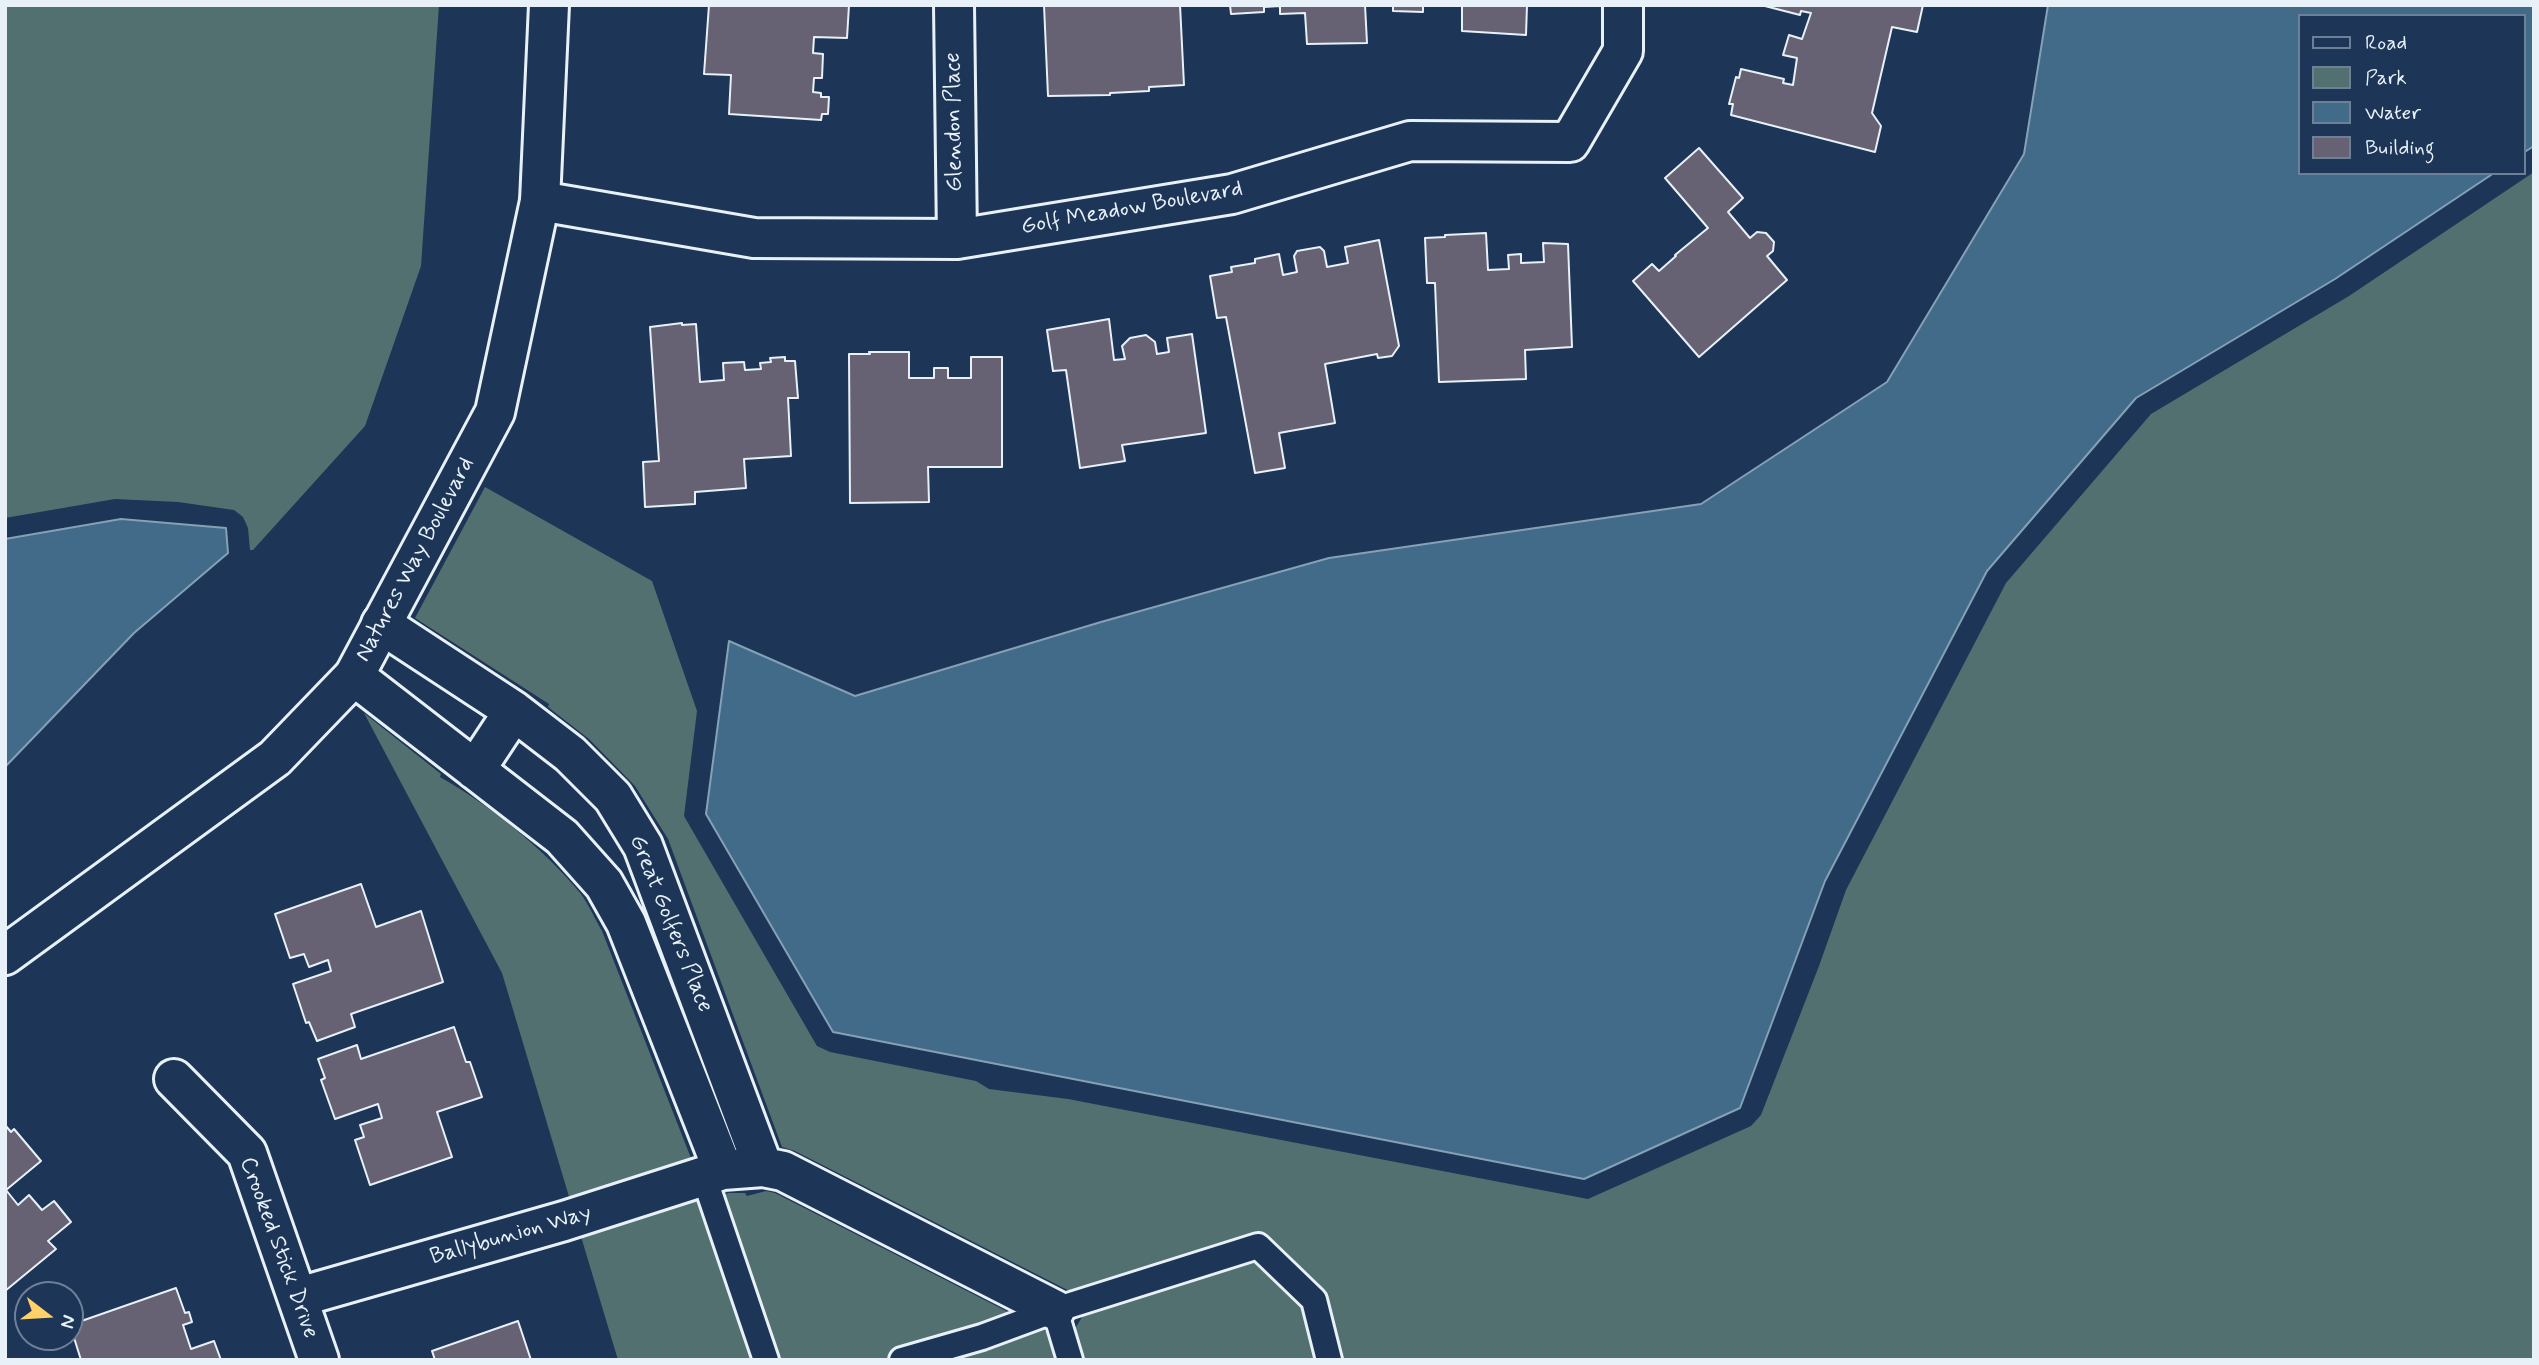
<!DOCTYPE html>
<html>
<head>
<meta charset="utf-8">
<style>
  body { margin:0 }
  #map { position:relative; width:2539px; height:1365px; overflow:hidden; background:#1d3557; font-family:Mynerve,sans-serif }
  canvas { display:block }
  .frame { position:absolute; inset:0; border:7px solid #e8f1f8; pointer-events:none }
  .legend { position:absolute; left:2298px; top:14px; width:228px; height:161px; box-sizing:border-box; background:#1d3557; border:2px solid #6e8097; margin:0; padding:9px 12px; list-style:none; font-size:21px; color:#e8f1f8 }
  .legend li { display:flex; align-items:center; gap:14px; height:35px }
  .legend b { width:35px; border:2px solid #6e8097 }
  .north { position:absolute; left:14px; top:1281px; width:70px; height:70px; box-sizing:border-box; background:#1d3557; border:2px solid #6e8097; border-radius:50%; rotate:107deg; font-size:19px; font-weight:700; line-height:28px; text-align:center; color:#e8f1f8 }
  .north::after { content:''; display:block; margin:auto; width:24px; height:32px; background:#ffd166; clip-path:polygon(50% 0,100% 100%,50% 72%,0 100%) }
</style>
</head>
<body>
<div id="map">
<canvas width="2539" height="1365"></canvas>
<div class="frame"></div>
<ul class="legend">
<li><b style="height:9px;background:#1d3557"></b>Road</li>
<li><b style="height:19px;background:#52706f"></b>Park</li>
<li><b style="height:19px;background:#426b89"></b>Water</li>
<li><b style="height:19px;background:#666173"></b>Building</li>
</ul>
<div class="north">N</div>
</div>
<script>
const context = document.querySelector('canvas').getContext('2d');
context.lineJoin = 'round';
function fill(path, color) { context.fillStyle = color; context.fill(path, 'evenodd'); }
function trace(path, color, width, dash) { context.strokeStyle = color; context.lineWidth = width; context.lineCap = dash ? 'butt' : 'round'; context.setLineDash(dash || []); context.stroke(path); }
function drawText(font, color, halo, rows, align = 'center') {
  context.font = font + ' Mynerve,sans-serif'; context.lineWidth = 7; context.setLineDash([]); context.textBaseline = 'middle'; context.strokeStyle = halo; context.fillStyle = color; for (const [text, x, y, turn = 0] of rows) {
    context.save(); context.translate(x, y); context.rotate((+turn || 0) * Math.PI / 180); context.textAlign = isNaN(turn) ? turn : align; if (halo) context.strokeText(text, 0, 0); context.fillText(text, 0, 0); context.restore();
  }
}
const green = new Path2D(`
  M5,5H439L421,266L365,426L253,550H250L248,528L243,517L234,510L178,502L115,499L5,518Z
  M2534,172V1360H618L502,973L364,713L441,774L440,777C490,805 545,850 581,894C589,905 595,919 602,931L707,1199L729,1193H745L747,1196L766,1191L775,1193L1067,1342L1091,1302L795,1151L782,1147L668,839L635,786L589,739L548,707L549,704L415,618L485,487L652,581L697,711L684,816L817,1046L830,1052L976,1081L989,1089L1068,1099L1588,1199L1751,1126L1761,1115L1819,966L1846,890L2006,583L2151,414L2349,296Z`);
const water = new Path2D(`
  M2048,5H2534V146L2523,153V16H2299V173H2494L2335,279L2136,398L1987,571L1825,881L1740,1108L1584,1179L833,1032L706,814L729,641L855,696L1101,622L1329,558L1701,504L1887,382L2024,154Z
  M121,519L226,528L228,553L134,633L5,767V539Z`);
const building = new Path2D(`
  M709,5H849L847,38L814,37L813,53L823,54L822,78H814L813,92L821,93V97H829L828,114H822L821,120L729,114L731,75L704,74Z
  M1044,5H1180L1184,85L1149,87V91L1110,93V95L1048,96Z
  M1230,5H1365L1367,43L1307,44L1305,13L1280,14V6L1264,7V12L1231,14Z
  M1393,5H1423V12L1393,11Z
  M1462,5H1527L1526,35L1462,31Z
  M1761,5H1923L1917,32L1892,27L1872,113L1881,126L1875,152L1731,115L1733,104H1729L1736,77L1739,78L1741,69L1784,79L1783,83L1793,85L1797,58L1783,55L1789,35L1802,39L1811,13L1801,11L1800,15Z
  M1699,148L1743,198L1728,212L1750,238L1757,232L1766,233L1774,242L1773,251L1767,256L1787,280L1699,357L1633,281L1652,264L1659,271L1676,256L1675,255L1708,228L1665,178Z
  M1486,233L1488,270L1509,269L1508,255L1521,254V263L1544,262L1543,243L1568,244L1572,347L1525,350L1526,379L1439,382L1435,283H1427L1425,238L1445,237V235Z
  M1379,240L1399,346L1392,356L1378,358L1377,354L1325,364L1335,423L1279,433L1285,468L1255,473L1226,317L1217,318L1210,276L1232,272L1231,267L1255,263V259L1279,254L1283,275L1297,272L1294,256L1297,251L1320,247L1324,251L1327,267L1348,263L1345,247Z
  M1109,319L1114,360L1125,359L1122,346L1130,338L1146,335L1155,342L1157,354L1169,352L1167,338L1192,334L1206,433L1122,445L1125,461L1080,468L1066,370L1053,371L1047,330Z
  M682,323V325L696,324L700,382L724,380L723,363L744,362L745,370L761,369L760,363L771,362L770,358L785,357V361H795L798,398H788L791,456L744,459L746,488L695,492V504L645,507L643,462L659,461L650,327Z
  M869,352H909V378H934V368H948V378H971V357H1002V467H928L929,502L850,503L849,354H870Z
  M361,884L376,927L421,911L443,982L351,1014L355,1027L317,1041L309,1022L306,1023L293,984L331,971L328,960L309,967L304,954L290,958L275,914Z
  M454,1027L466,1062H470L482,1097L437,1112L452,1157L370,1185L355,1140L364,1137L360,1125L382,1118L378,1104L335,1119L321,1080L325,1078L318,1059L357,1045L361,1059Z
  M5,1125L11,1132L14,1129L41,1161L6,1190L18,1205L29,1195L42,1210L54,1201L71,1222L48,1241L56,1249L5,1291Z
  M176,1288L185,1313L189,1312L192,1322L183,1325L191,1349L214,1341L221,1360H81L70,1325Z
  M518,1321L531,1360H435L432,1351Z`);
const lane = new Path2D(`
  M704,1177L766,1360
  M1055,1310L1070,1360
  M902,1360L982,1337L1055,1310L1258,1246L1314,1300L1329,1360`);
const street = new Path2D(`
  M954,5L957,239
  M540,201L754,238L957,239L1232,194L1410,141L1570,142L1623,51V5
  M381,624L514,711L570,754L613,797L643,846L763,1167
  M354,676L562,837L604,884L626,923L723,1170
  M475,770L514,711
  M174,1079L247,1153L319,1360
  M299,1297L564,1221L723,1170L763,1167L783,1171L1055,1310`);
const secondary = new Path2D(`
  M5,955L275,758L354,676L495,412L540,201L549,5`);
const streetNames = [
  ["Glendon Place",955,122,-91],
  ["Golf Meadow Boulevard",1132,209,-10],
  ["Natures Way Boulevard",416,560,-62],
  ["Great Golfers Place",670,924,68],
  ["Ballybunion Way",511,1236,-16],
  ["Crooked Stick Drive",278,1248,70]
];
fill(green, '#52706f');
fill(water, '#426b89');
trace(water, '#84a1b5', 2);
fill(building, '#666173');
trace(building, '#e8f1f8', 2);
trace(lane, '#e8f1f8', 30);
trace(street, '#e8f1f8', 44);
trace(secondary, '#e8f1f8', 44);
trace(lane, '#1d3557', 24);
trace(street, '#1d3557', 38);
trace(secondary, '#1d3557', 38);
drawText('23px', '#e8f1f8', '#1d3557', streetNames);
</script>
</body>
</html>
